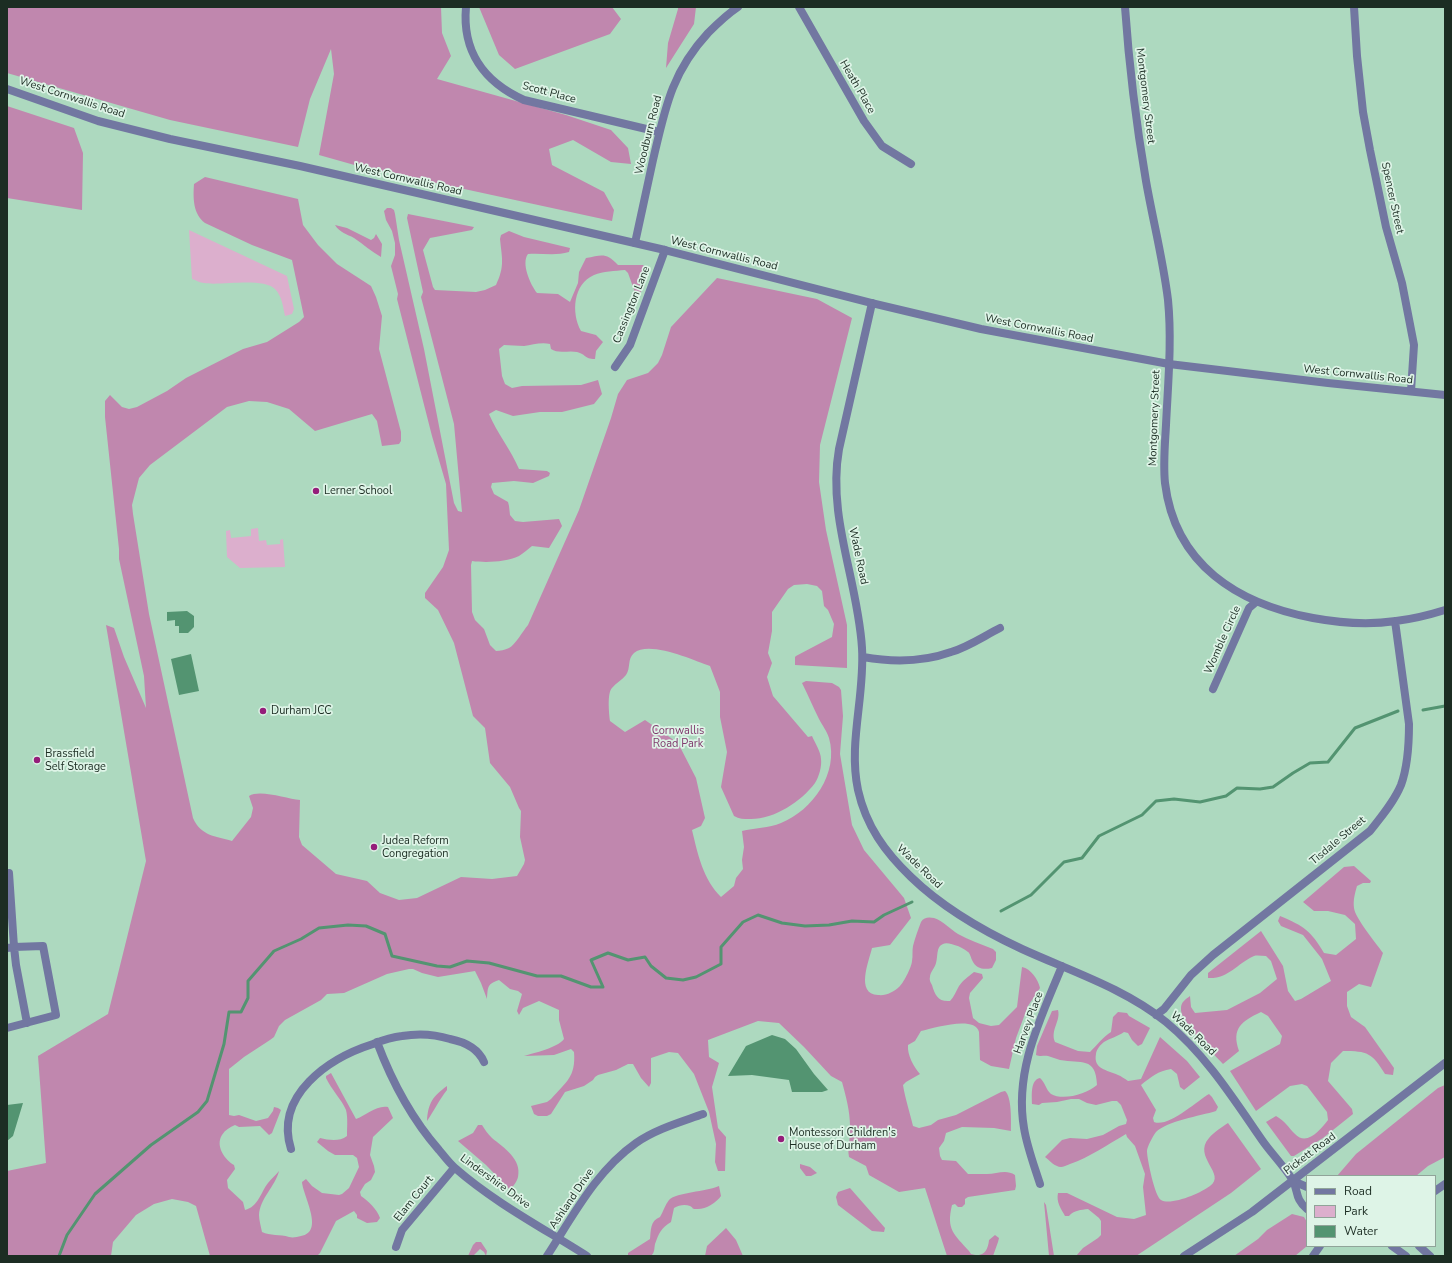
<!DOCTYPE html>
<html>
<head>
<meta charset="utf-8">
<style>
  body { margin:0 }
  #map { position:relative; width:1452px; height:1263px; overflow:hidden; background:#add9bf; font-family:"Nunito Sans",sans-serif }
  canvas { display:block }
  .frame { position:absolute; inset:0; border:8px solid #1c2d23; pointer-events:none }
  .legend { position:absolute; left:1306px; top:1175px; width:130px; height:72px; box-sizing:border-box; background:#def4e7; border:1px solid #90a499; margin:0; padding:5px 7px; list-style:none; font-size:12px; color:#1c2d23 }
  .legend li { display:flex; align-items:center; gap:8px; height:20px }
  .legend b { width:20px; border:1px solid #90a499 }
</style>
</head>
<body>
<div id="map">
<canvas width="1452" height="1263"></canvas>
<div class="frame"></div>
<ul class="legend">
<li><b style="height:5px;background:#7277a1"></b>Road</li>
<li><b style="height:11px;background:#dcafcd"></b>Park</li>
<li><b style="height:11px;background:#539471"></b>Water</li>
</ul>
</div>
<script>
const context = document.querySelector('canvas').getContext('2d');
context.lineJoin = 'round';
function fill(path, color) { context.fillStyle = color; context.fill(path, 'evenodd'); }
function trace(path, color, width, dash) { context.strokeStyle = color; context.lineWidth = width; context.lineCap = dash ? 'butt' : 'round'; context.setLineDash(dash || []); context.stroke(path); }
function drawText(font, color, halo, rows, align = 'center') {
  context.font = font + ' "Nunito Sans",sans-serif'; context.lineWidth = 3.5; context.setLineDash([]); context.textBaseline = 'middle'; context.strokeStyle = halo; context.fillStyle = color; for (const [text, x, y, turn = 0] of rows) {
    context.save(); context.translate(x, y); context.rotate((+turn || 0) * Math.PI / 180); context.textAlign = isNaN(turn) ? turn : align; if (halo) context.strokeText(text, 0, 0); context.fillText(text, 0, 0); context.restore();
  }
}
const green = new Path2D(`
  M189,230L287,276L294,309L292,314L285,316C283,307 282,296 275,289C263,277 220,286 204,283C200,283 196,280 192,279Z
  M258,528L259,541L266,540L267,545L280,544V540L283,539L285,567L240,568L227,557L226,531L230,530L231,538L251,536V529Z`);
const forest = new Path2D(`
  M7,7H441L442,33L451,56L437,79L566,115L611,130L628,148L631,164L611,162L573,140L549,149L552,165L604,192L614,210L612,221L358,166L319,155L334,74L331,49L310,99L298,147L170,120L7,73Z
  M479,7H612L621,19L610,34L515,69L499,55Z
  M678,7H696L694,24L666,68L668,43L678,9Z
  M7,106L74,128L83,153L82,210L7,198Z
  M205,177L298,199L303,225L318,245L337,264L371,286L376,297L382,316L379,349L401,432V441L399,444L382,446L377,421L372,414L315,431L289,409L267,402L249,401L227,407L150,465L139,478L132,505L133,514L149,614L193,818C201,836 215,836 232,841L251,817L253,808L249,796C260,789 287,799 300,800L299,837L302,845L336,874L367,881L380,893L399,900L417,898L461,877L492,879L517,876L524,864L525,860L520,837L521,811L519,808L510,787L490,763L485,728L473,716L454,643L438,610L425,598V593L443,567L449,550L446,484L432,436L397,299L398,294L391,266L395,255V243L392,231L386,220L384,211L387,208H391L394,210L395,214L399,240L424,349L454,503L458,511L462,512L454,424L421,297L423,292L407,218L408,214L474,227L472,230L430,238L423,250L433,287L435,290L476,292L485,290L496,285C505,266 502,259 500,239L501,235L509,231L524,237L570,248L569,252C556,256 542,253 528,254C521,263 530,284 537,293L558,294L570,302L578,283L579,272L586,258C602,255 606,252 618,265H643L647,270L644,287L637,298L628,273L625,270C615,271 603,271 594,275C573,284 571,313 581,331L596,335L603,342L596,351L595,359C584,359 586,354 577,352C569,350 558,354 551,349L550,344C541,342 532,345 524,346C517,346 510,345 504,345L499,349L502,376L505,384L512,388L522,386L581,385L598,380L602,394L594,404L562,412H540L513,416L496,410L489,414C497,433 511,450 519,469L547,471L550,473L549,476L533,483L514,481L492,483L491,487L494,494L508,502L509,506L510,515L515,521L523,522L559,519L562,526L549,548L532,546C528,549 524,553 519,556C506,562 486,563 472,561L471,565L472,612L475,620L484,629L490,645L496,651C500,651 505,650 509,648C515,645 523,631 528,625L579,510L611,418L618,394L627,380L648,373L658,363L662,355L671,327L717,278L817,299L852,318L820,445L819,482L826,530L847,625V668L795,665V657L796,656L832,637L834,624L828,610L824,606L822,591L817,586L807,584L794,585L788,589L772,612V631L768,653L772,663L767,677L773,696L808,737L812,736C815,743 821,752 821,759C822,766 819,777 815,783C801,802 773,820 749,819C744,819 739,819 734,816L721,787L727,752L720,717V692L710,666C693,660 649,640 634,653C627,659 631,668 626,675C622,680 616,683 612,688C607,693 609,713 610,721L625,732L645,720L678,743L696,778L705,818L701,826L692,830C698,855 703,879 721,897L734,886L736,878L743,869L742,860L744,847L742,831C754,828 769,828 781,823C813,810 839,773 829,738C827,731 822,725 819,719C813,707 808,695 802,683L806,681L832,683L839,687L841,690L843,716L840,754L852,825L864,850L904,898L911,918L890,945L872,948C869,961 855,994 878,995C886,996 894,992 900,986C904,982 912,966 912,961C913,956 912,951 913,946C915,938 918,930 921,922C924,917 929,917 934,918C943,921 950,929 958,934C969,940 981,944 993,949L996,952V960L992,968C984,970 976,969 972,960C971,958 970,953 968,952C964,948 948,941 943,944C936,946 938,957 936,963C935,968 930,972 930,977C929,980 931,983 932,985C935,995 938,1002 950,1001C954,997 956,991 959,986C963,980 968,977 974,972L982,974L983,978L970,993L969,998L973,1018L979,1023L991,1026L999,1025L1017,1007L1022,967C1031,969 1038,979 1040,988L1028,1006L1016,1038L1009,1069L991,1066L980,1060L979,1032C975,1015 934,1028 921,1031L915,1041L908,1045C907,1055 914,1067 920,1074L906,1082L903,1085C905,1098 910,1113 913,1126L919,1128L931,1125L938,1120L956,1115L1001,1092L1005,1091C1012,1097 1011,1121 1011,1131L994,1128L962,1127L946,1133L944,1141L939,1148L940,1156L942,1160L956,1161L968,1174C974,1174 981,1174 987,1174C997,1174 1006,1169 1015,1175L1016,1186L1015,1190L968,1197L965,1199V1204L962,1207H958L955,1204L952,1205C946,1230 954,1234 969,1251L971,1254C983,1258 988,1251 989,1240L995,1235L999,1238L998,1242L993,1256H947L925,1188L899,1192L869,1175L866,1166L849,1157C847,1146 851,1137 850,1126C850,1111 846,1097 842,1082L831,1076L804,1047L779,1023L758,1021L708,1040L709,1057L719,1063L712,1087L718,1128L726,1137L725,1171H718L715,1162L716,1144L709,1112L694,1074L678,1053L669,1052L651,1058V1083L649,1087L641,1078L633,1064H628L616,1070L598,1075L595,1077L593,1080L584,1086L565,1092L551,1114L547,1116H538L534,1114L531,1106L547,1102L551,1099C566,1082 576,1077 574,1052L571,1049L554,1055L524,1056C534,1053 557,1048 564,1039L559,1020V1010L539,1001L523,1008L519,1015L517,1011L522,994L518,991L510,989L499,980C487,984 488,987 487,999L481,983L475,971L438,977L422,973L413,969H409L387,974L344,993L327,994L321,1000L285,1020L279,1026L274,1037L270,1040L244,1057L229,1069V1115L234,1116L239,1115L256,1121L268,1118L273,1111L274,1107L278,1108L281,1110L272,1133L269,1135L260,1126L239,1127L235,1125C230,1127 225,1130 222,1135C215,1146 225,1160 234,1165L235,1169L227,1180L228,1188L243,1202L245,1210C258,1207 261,1192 268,1183C271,1179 276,1175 279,1171C275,1187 260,1198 259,1215C259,1220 261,1227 262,1232C270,1236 280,1234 289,1237C293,1238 297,1237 301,1236C325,1232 303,1196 302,1182L306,1179L312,1186L322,1193L339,1195L342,1194L349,1188L359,1167L357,1158L353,1155H335L328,1151L317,1142L320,1138C329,1140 339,1142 347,1136C347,1127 348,1118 346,1110C342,1100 331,1089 326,1078V1076L331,1073L356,1119C367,1115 376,1105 388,1107L393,1118L373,1137L370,1155L374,1166L375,1172L371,1180L365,1184L360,1192L361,1196C368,1201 377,1209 380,1218L377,1222L367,1223L357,1218V1215L354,1211L336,1221L320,1253L317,1256H210L196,1206L188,1202L172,1199L154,1204L136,1215L113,1242L111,1256H7V1171L46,1163L38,1056L108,1014L146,861L106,625L114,628L124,657L146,708L144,676L119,559V549L105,417V401L110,395L122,407L129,409L137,407L167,391L186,378L243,349L267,342L299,322L304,317L292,260L252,245L205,223C193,214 193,198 194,184Z
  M335,225L347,228L371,240L374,238L376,234L382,244L381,257C372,252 363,244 354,238C347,234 340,233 335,225Z
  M1354,866L1371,881L1370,883H1363L1357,886C1355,893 1353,900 1354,908C1355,918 1376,943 1383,953L1371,987L1359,984L1347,992V1006L1351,1017L1365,1027L1394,1068L1393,1075L1385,1074C1372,1053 1368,1051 1343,1051L1331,1063L1328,1081L1352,1109L1353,1114L1323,1138L1294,1156H1291L1266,1122L1276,1116C1285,1121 1288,1127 1295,1134C1307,1147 1321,1129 1328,1120L1327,1112L1307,1086L1302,1084L1290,1086L1256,1111L1230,1071L1280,1044L1282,1036L1268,1016L1261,1012C1242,1021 1231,1028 1239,1051L1223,1064C1214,1054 1179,1021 1181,1008C1181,1002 1186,999 1190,996L1191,1007L1195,1013L1227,1010L1260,993L1277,979L1271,961L1266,956C1262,956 1257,955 1254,956C1236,964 1229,979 1208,978V973L1261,931L1283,966L1288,991L1295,1001L1301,999L1331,981L1322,959L1303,935L1281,926L1278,921L1280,916C1304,926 1311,931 1324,953L1336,955L1356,939L1355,924L1345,915L1328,911H1314L1303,902L1344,867Z
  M1058,1010C1061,1021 1050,1030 1055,1042L1078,1051L1090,1052C1097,1045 1103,1037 1111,1032L1113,1017L1118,1012L1127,1013L1129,1016L1150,1028L1142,1044L1138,1046L1132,1040L1128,1033L1124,1032C1117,1037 1110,1038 1104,1042C1101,1044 1096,1050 1096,1054C1093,1069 1107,1070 1118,1075C1121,1076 1125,1079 1128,1081L1141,1079L1160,1037L1187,1061L1200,1077L1184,1090L1180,1087L1177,1074L1171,1069C1158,1071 1151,1077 1141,1085L1156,1110L1153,1118L1154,1122C1168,1128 1197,1101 1209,1094L1212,1097L1218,1107L1216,1111C1200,1116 1167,1121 1156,1132C1153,1136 1147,1147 1147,1151C1147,1159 1155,1197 1161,1200C1171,1206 1201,1193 1210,1186C1227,1174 1192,1157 1209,1138C1214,1132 1222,1127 1228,1123L1261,1169L1231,1193L1136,1256H1076L1083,1248L1098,1238L1101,1235V1221L1099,1218L1088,1209C1081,1210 1074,1210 1069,1216H1065C1061,1209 1056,1202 1058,1193H1067L1117,1217L1134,1219L1146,1215L1143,1187L1145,1174L1135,1146L1127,1137L1126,1134C1107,1145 1090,1157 1070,1164C1067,1165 1063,1167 1061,1167C1055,1167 1049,1160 1045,1157L1062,1140L1070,1138L1087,1139L1103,1135L1119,1126L1126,1124L1127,1120L1121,1105L1117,1101H1112L1096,1105L1087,1103L1079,1099H1071L1057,1102L1042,1103L1039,1105L1032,1104C1032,1096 1030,1080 1040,1078C1045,1082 1046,1090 1051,1094C1063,1101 1087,1094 1097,1085C1096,1056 1081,1064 1060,1060C1056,1059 1052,1057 1048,1056C1044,1055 1041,1057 1036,1055L1037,1046L1052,1011Z
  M1445,1085V1157L1428,1166L1416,1176H1337L1356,1154L1438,1088Z
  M447,1086V1090C439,1100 434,1111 427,1121C428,1103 433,1096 447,1086Z
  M478,1125H482C485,1130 488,1134 492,1138C504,1148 522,1159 518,1177C517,1182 513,1186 510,1190L486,1165L458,1141L473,1133Z
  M800,1164L810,1167L817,1173L811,1176H806L800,1168Z
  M719,1186L721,1196C716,1203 705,1210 696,1209C691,1209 694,1208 690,1206C685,1204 679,1205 674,1208L671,1222C661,1228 659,1233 655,1244C654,1249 655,1252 651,1256H628V1253L650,1239C651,1230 650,1221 660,1217C663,1212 665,1205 669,1200C677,1192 706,1192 719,1186Z
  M850,1188L885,1228L884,1232L872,1231L838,1205L836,1197L838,1192Z
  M1044,1202L1046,1205L1054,1256H1049Z
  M1292,1214L1304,1217L1307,1222V1246L1295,1256H1234L1258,1239L1267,1230Z
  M726,1228L736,1240L743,1256H705L707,1246Z
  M476,1242H481L487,1251L486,1256L484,1252L480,1249L473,1256H468L473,1245Z`);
const water = new Path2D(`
  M187,611L194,616V627L188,633H179V626H175V620L167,621V612Z
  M191,654L199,691L179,695L171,659Z
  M772,1035L785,1039L796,1049L814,1074L828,1090L822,1092H792L789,1080L752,1075L728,1076L746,1046Z
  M23,1103L13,1136L7,1141V1105Z`);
const stream = new Path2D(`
  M1423,710L1445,706
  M1001,911L1031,895L1064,862L1082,858L1099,836L1142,815L1156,801L1174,799L1200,802L1226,796L1237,788L1260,789L1273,787L1293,773L1310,763L1328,762L1355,728L1398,711
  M59,1256L67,1235L95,1194L151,1145L198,1112L207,1101L224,1044L229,1012H241L248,998V981L274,951L301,939L319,928L348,925L366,926L385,934L392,956L437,966L450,967L467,961L489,963L537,976H561L591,987H603L591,960L608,953L628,960L645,957L651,966L666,978L683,980L696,977L721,964V947L743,922L758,915L782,923L805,926L829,925L852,921L874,922L884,915L912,902`);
const minor = new Path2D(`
  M466,7C462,51 484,82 524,100L659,132
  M799,7L864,121L882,146L911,164
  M1125,7C1129,65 1136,123 1146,181C1153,221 1163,259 1168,300C1172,341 1168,383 1166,425C1165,444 1163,464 1165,483C1175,565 1238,604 1313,618C1340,623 1369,625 1396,621C1413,619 1429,615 1445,610
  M1354,7L1357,56L1363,112L1370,150L1386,227L1402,283L1414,345L1411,391
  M635,243C641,215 647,187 653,160C665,109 671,73 708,33C718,23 726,15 738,7
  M872,303L839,449C827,517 858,581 862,648C865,696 848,743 858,790C866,826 885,852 911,877C943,908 981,930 1022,949C1070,971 1124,988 1166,1022C1206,1055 1233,1098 1262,1140C1271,1153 1283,1165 1292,1179C1299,1191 1294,1198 1307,1209
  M615,367L630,345L665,250
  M863,657C891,662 923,662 951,652C968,647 984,636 1000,628
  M1213,689L1249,608L1256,602
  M7,948L14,947L16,965L27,1023
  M1156,1015L1164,1009L1191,975L1213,955L1370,831C1381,817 1394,802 1401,785C1408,766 1409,744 1409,724L1395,621
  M7,1028L56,1015L43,946L14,947L9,873
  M377,1042C392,1082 411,1118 439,1150C444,1156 449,1163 455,1168C495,1203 543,1228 587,1256
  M291,1149C274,1095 329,1058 373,1044C383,1040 392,1037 402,1036C419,1033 434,1034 450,1039C465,1042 478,1048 484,1062
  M1293,1181L1307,1187
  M1040,1184C1034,1165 1027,1147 1024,1128C1014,1070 1041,1018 1062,966
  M1435,1191L1445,1184
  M1392,1246L1406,1256
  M1419,1246L1430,1256
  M396,1247L402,1230L454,1168
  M547,1256C573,1216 596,1171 636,1143C656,1129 681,1122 703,1114
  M1313,1256L1320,1246`);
const tertiary = new Path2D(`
  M7,89L98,121L170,139L300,166L665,250L872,303L981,329L1169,364L1328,383L1445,395
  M1184,1256L1252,1212L1445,1063`);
const markers = [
  [316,491,4,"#951d7a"],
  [263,711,4,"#951d7a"],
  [37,760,4,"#951d7a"],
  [374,847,4,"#951d7a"],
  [781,1139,4,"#951d7a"]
];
const streetNames = [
  ["Heath Place",857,87,60],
  ["Scott Place",549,93,15],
  ["Montgomery Street",1145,96,83],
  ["West Cornwallis Road",72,98,18],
  ["Woodburn Road",649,135,-76],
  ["West Cornwallis Road",408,180,13],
  ["Spencer Street",1392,198,78],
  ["West Cornwallis Road",724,254,14],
  ["Cassington Lane",632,305,-68],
  ["West Cornwallis Road",1039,329,11],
  ["West Cornwallis Road",1358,375,6],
  ["Montgomery Street",1155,418,-88],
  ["Wade Road",858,556,78],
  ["Womble Circle",1223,640,-66],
  ["Tisdale Street",1338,841,-40],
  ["Wade Road",919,867,44],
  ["Harvey Place",1029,1023,-70],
  ["Wade Road",1193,1034,44],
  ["Pickett Road",1310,1154,-37],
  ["Lindershire Drive",495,1182,36],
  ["Elam Court",414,1199,-51],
  ["Ashland Drive",572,1199,-56]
];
const poiNames = [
  ["Lerner School",324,491],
  ["Durham JCC",271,711],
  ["Brassfield",45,754],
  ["Self Storage",45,767],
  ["Judea Reform",382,841],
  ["Congregation",382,854],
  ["Montessori Children's",789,1133],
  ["House of Durham",789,1146]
];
const parkNames = [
  ["Cornwallis",678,731],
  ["Road Park",678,744]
];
fill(green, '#dcafcd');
fill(forest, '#c087ae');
fill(water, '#539471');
trace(stream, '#539471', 3);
trace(minor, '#7277a1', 8);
trace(tertiary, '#7277a1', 8);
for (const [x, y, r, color] of markers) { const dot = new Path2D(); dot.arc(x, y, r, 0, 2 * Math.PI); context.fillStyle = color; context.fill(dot); trace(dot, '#def4e7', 1.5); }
drawText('11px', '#1c2d23', '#def4e7', streetNames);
drawText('11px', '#1c2d23', '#def4e7', poiNames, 'left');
drawText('11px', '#7f396c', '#def4e7', parkNames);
</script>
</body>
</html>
